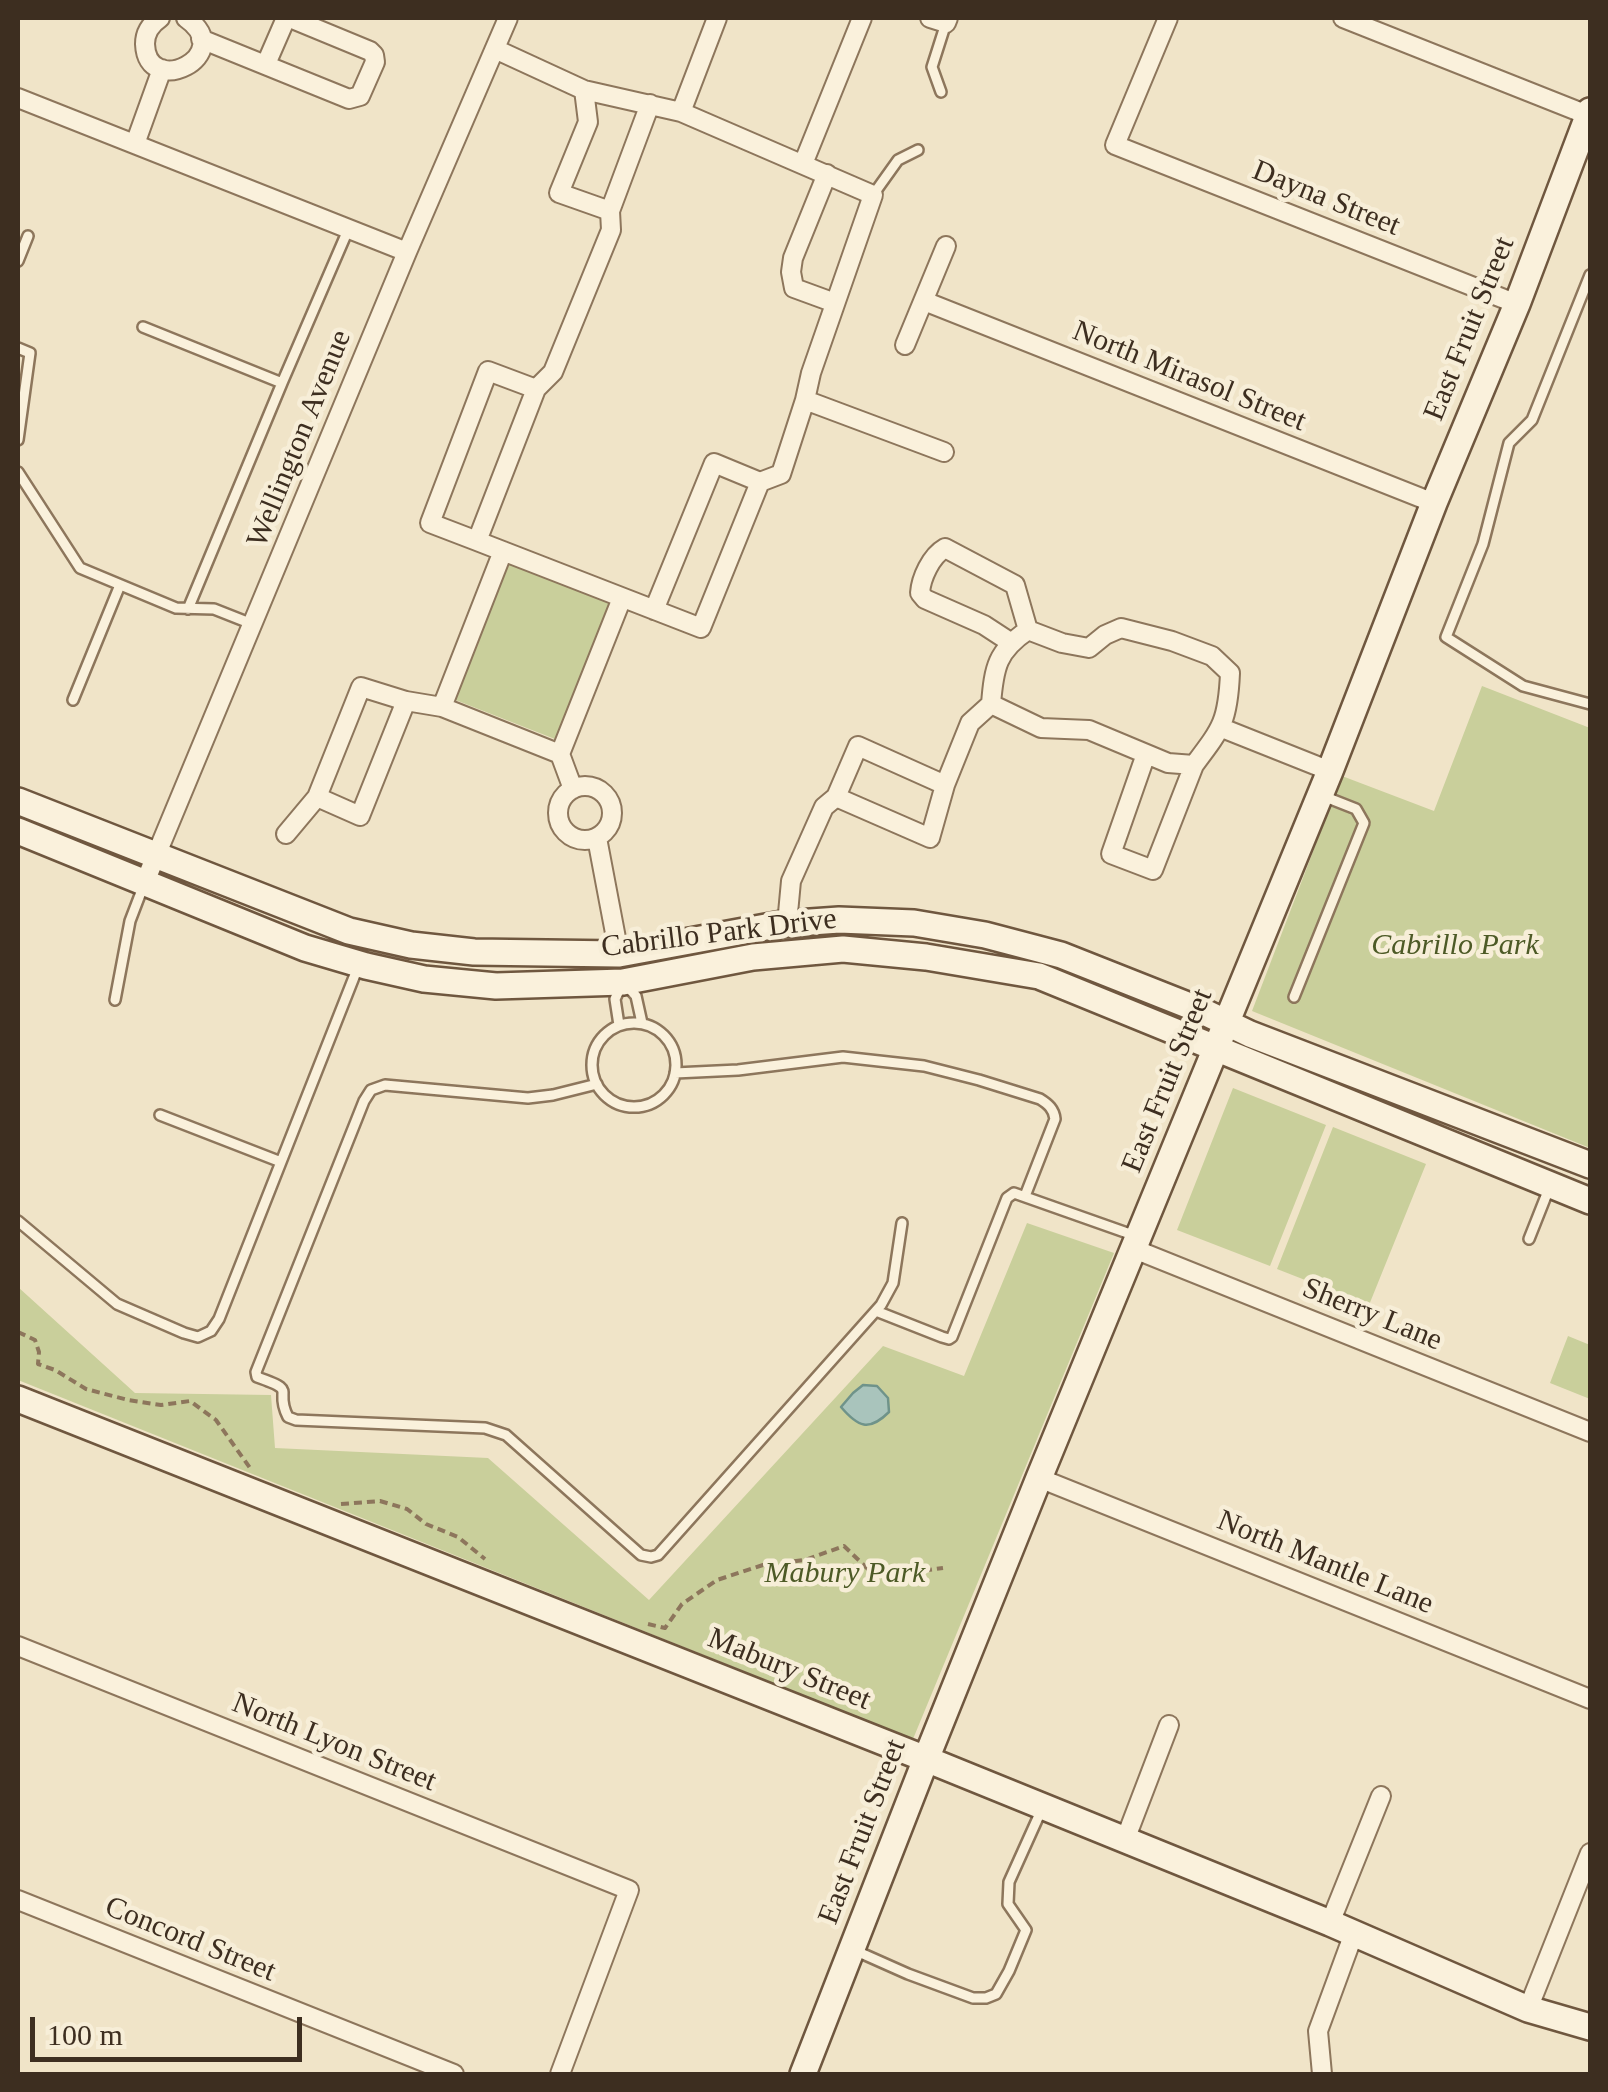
<!DOCTYPE html>
<html>
<head>
<meta charset="utf-8">
<style>
  body { margin:0 }
  #map { position:relative; width:1608px; height:2092px; overflow:hidden; background:#f0e4c8; font-family:"Times New Roman",serif }
  canvas { display:block }
  .frame { position:absolute; inset:0; border:20px solid #3d2e20; pointer-events:none }
  .scale { position:absolute; left:30px; top:2017px; width:272px; height:45px; box-sizing:border-box; border:5px solid #3d2e20; border-top:0; padding-left:12px; font-size:30px; line-height:35px; white-space:nowrap; color:#3d2e20; -webkit-text-stroke:8px #f7eed8; paint-order:stroke }
</style>
</head>
<body>
<div id="map">
<canvas width="1608" height="2092"></canvas>
<div class="frame"></div>
<div class="scale">100 m</div>
</div>
<script>
const context = document.querySelector('canvas').getContext('2d');
context.lineJoin = 'round';
function fill(path, color) { context.fillStyle = color; context.fill(path, 'evenodd'); }
function trace(path, color, width, dash) { context.strokeStyle = color; context.lineWidth = width; context.lineCap = dash ? 'butt' : 'round'; context.setLineDash(dash || []); context.stroke(path); }
function drawText(font, color, halo, rows, align = 'center') {
  context.font = font + ' "Times New Roman",serif'; context.lineWidth = 9; context.setLineDash([]); context.textBaseline = 'middle'; context.strokeStyle = halo; context.fillStyle = color; for (const [text, x, y, turn = 0] of rows) {
    context.save(); context.translate(x, y); context.rotate((+turn || 0) * Math.PI / 180); context.textAlign = isNaN(turn) ? turn : align; if (halo) context.strokeText(text, 0, 0); context.fillText(text, 0, 0); context.restore();
  }
}
const green = new Path2D(`
  M507,557L616,601L560,741L453,699Z
  M1482,686L1590,728V1148L1252,1011L1342,776L1434,811Z
  M1233,1088L1326,1125L1270,1266L1177,1230Z
  M1333,1127L1426,1164L1369,1305L1277,1269Z
  M1027,1223L1114,1253L913,1739L18,1380V1287L135,1393L271,1395L275,1448L488,1458L649,1600L883,1346L964,1376Z
  M1568,1336L1590,1345V1399L1550,1383Z`);
const water = new Path2D(`
  M863,1385L877,1386L888,1398L889,1412C869,1432 858,1427 841,1407L853,1393Z`);
const path = new Path2D(`
  M18,1332L35,1340L39,1352L38,1364L55,1370L86,1389L128,1400L161,1405L190,1401L216,1420L250,1468
  M341,1504L380,1501L407,1509L426,1524L458,1537L485,1559
  M648,1624L665,1628L682,1604L717,1580L763,1565L805,1560L844,1546L871,1572H914L943,1568`);
const lane = new Path2D(`
  M941,92L932,67L946,23
  M873,195L898,160L918,150
  M18,261L28,236
  M1590,275L1532,420L1509,443L1483,544L1446,637L1523,686L1590,704
  M143,327L282,383L188,609
  M18,348L30,353L18,440
  M282,383L348,230
  M18,472L80,568L176,608L214,609L252,624
  M73,700L120,585
  M1294,997L1364,823L1356,809L1323,796
  M115,1000L130,921L143,887
  M592 1065a42 42 0 1 1 84 0a42 42 0 1 1-84 0Z
  M619,1025L615,999L623,982L636,996L642,1023
  M675,1073L738,1070L843,1057L924,1066L979,1080L1040,1099C1048,1104 1054,1109 1055,1119L1025,1196
  M597,1084L553,1095L528,1098L385,1085L371,1090L364,1101L256,1372L257,1377C300,1392 273,1388 288,1417L296,1420L485,1428L506,1435L641,1555L651,1557L658,1555L881,1305L893,1283L902,1223
  M160,1115L281,1162
  M18,1221L117,1304L184,1333L198,1337L211,1331L219,1319L358,967
  M1529,1239L1550,1186
  M876,1311L942,1337L949,1339L952,1337L1007,1198L1014,1193L1133,1235
  M854,1950L908,1974L973,1998H986L996,1994L1009,1971L1026,1930L1008,1904L1009,1882L1041,1811`);
const street = new Path2D(`
  M160,18C151,24 145,32 145,44C147,100 239,55 186,18
  M930,18L946,23L948,18
  M1168,18L1115,145L1517,304
  M1343,18L1590,116
  M201,39L349,99L360,96L375,62L374,55L370,51L290,18
  M495,49L584,90L681,112L873,195L811,373L805,400L781,474L760,482
  M266,64L286,18
  M584,90L588,122L559,193L610,211L650,104
  M18,98L407,252
  M681,112L717,18
  M135,144L162,69
  M803,164L862,18
  M827,174L793,258L791,272L794,288L835,303
  M924,301L1434,503
  M905,345L946,246
  M536,389L488,371L430,523L477,541L536,389L553,372L611,230L610,211
  M805,400L944,452
  M477,541L701,628L760,482
  M654,610L714,463L760,482
  M1010,642L984,625L925,599L920,593C921,578 931,556 945,548L1015,585L1028,630
  M991,704L1041,728L1089,730L1168,763L1194,765C1222,728 1228,721 1230,673L1212,656L1172,641L1121,628L1105,635L1089,648L1062,643L1028,630
  M442,707L503,551
  M1222,728L1330,771
  M1146,754L1111,854L1153,870L1194,765
  M945,785L858,746L836,797L930,838L945,785L970,723L991,704C994,667 997,651 1028,630
  M558 813a27 27 0 1 1 54 0a27 27 0 1 1-54 0Z
  M573,789L560,754L622,598
  M317,797L360,816L406,701
  M286,834L317,797L361,687L406,701L442,707L560,754
  M597,838L619,954
  M145,882L407,252L508,18
  M787,924L791,881L824,807L836,797
  M1134,1249L1590,1432
  M1039,1478L1590,1699
  M18,1646L629,1890L560,2074
  M1125,1840L1169,1725
  M18,1900L454,2074
  M1330,1923L1381,1796
  M1528,2009L1590,1853
  M1322,2074L1318,2031L1354,1933`);
const secondary = new Path2D(`
  M18,801L349,931L411,945L474,952L619,954L782,924L839,920L914,923L985,935L1061,955L1200,1010L1250,1034L1590,1165
  M18,831L305,948L366,966L424,979L496,986L623,982L753,957L843,949L926,957L1039,976L1590,1201
  M18,1399L926,1759L1330,1923L1528,2009L1590,2027
  M803,2074L926,1759L1039,1478L1330,771L1434,503L1517,304L1590,111`);
const streetNames = [
  ["Dayna Street",1326,199,22],
  ["East Fruit Street",1470,329,-68],
  ["North Mirasol Street",1189,377,22],
  ["Wellington Avenue",300,439,-68],
  ["Cabrillo Park Drive",719,934,-7],
  ["East Fruit Street",1168,1081,-68],
  ["Sherry Lane",1372,1315,22],
  ["North Mantle Lane",1325,1563,22],
  ["Mabury Street",789,1670,22],
  ["North Lyon Street",334,1743,22],
  ["East Fruit Street",863,1832,-69],
  ["Concord Street",190,1940,22]
];
const parkNames = [
  ["Cabrillo Park",1455,946],
  ["Mabury Park",845,1574]
];
fill(green, '#c9cf9b');
fill(water, '#a9c4bc');
trace(water, '#6f938a', 2.5);
trace(lane, '#8d765c', 14);
trace(street, '#8d765c', 22);
trace(secondary, '#6f573f', 30);
trace(path, '#8d765c', 4, [8, 5]);
trace(lane, '#faf1dc', 9);
trace(street, '#faf1dc', 18);
trace(secondary, '#faf1dc', 25);
drawText('30px', '#3d2e20', '#f7eed8', streetNames);
drawText('italic 30px', '#4d5a26', '#f7eed8', parkNames);
</script>
</body>
</html>
